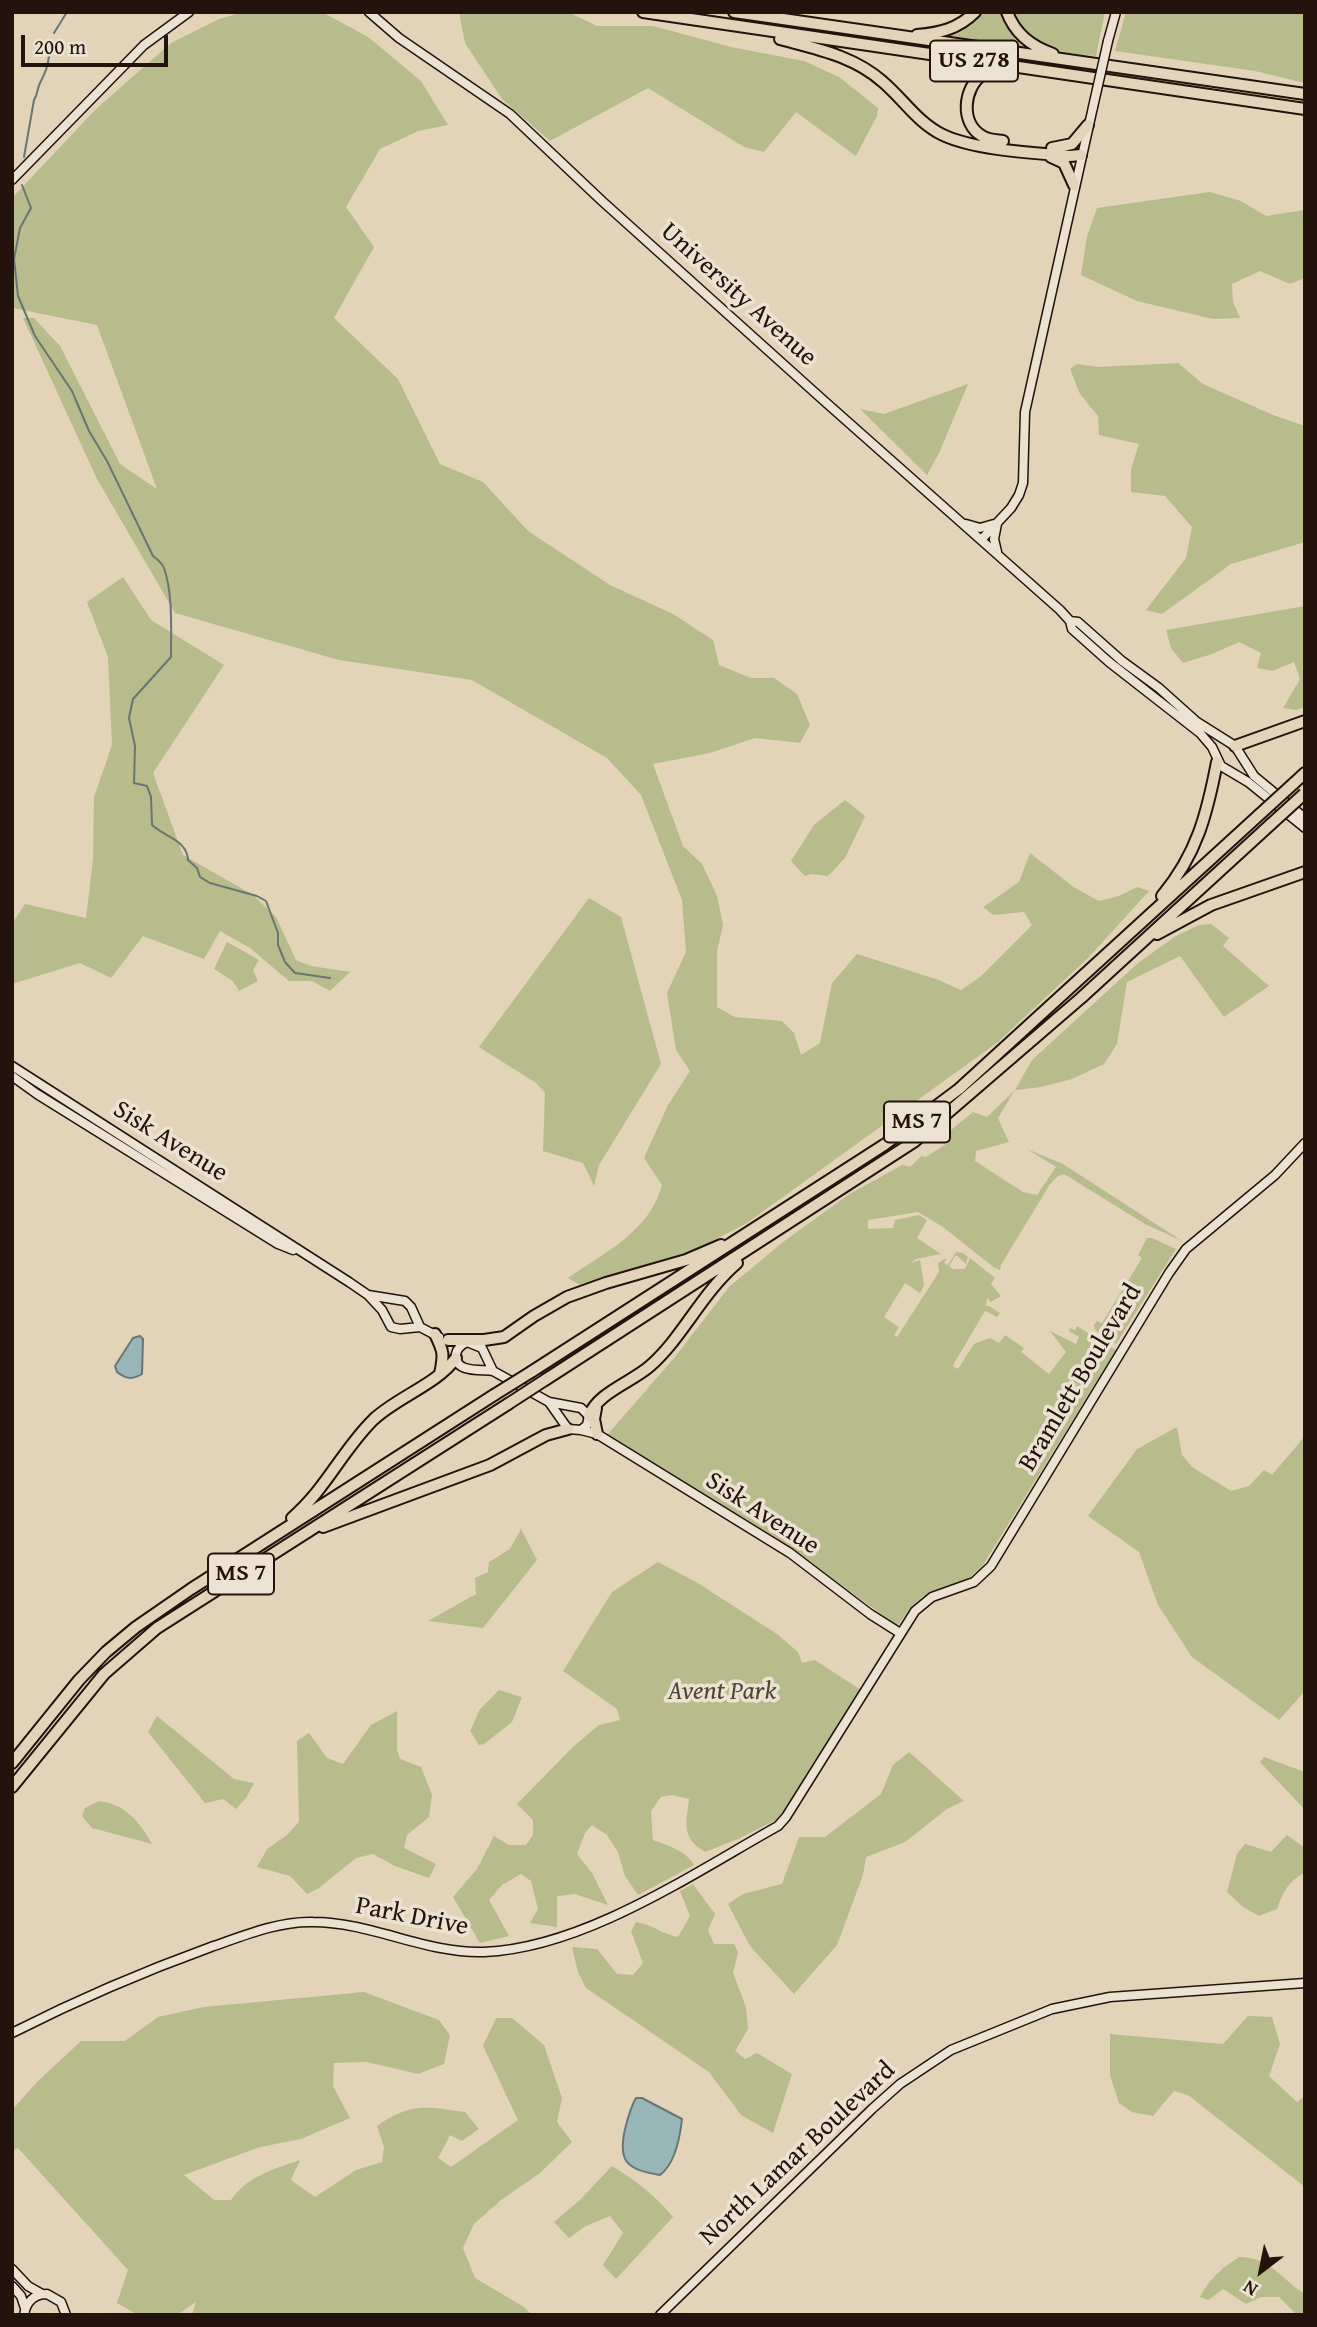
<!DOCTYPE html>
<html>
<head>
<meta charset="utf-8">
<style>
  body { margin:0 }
  #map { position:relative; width:1317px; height:2327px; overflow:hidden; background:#e2d3b9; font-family:"Gentium Book Plus",serif }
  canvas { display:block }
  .frame { position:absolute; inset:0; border:14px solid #23130c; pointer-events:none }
  .north { position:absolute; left:1226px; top:2236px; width:70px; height:70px; -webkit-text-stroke:5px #ece2d2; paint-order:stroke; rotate:212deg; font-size:19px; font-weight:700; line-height:28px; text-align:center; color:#23130c }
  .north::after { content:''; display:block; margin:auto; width:24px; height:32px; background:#23130c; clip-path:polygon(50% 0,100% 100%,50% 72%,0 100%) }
  .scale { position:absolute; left:21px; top:35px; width:147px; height:32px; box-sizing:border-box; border:4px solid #23130c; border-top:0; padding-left:9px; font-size:21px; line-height:24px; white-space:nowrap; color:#23130c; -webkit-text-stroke:5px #ece2d2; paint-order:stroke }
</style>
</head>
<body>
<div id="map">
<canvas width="1317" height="2327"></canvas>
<div class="frame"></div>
<div class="north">N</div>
<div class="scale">200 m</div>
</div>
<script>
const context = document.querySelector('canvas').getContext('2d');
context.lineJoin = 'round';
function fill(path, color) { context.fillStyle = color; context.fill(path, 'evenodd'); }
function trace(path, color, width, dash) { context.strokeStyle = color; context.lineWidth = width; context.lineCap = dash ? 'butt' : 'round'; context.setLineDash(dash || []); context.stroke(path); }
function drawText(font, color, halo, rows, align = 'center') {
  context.font = font + ' "Gentium Book Plus",serif'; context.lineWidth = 7; context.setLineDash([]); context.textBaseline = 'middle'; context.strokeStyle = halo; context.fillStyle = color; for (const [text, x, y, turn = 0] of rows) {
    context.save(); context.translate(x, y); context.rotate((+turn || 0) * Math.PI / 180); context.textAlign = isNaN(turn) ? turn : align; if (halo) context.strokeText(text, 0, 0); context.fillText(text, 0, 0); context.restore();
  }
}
const green = new Path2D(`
  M244,12H322L368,37L421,81L448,125L418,131L380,149L346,207L374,247L334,318L398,379L440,464L483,482L528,531L610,585L673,614L713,640L719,665L751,678H774L797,694L810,725L800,743L755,738L710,753L653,764L683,846L702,864L717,896L723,925L717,951V1007L735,1017L782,1021L794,1033L801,1055L820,1043L832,983L857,954L936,979L961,990L980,977L1032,925L1024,912L993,915L983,907L1019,882L1030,853L1075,888L1099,901L1119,896L1137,887L1149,891L1089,957L998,1042L747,1223L697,1249L580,1285L568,1278C604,1253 650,1231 662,1185L644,1158L668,1105L690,1071L676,1050L667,993L686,952L682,900L641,795L607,758L472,680L339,660L175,613L97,479L23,318H34L60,346L120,464L157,489L97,325L13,308L12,198L95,110L171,43L219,19Z
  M459,12H568L597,26H653L731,47L804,61L839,77L878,108L877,116L856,156L796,112L764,152L744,147L648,88L550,141L502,99L465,43Z
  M981,12H1002L1010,29L1032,50L942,37L959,30Z
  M1010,12H1105L1096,56C1071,53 1039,53 1021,32C1016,27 1013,19 1010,12Z
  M1126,12H1305V83L1255,71L1115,51Z
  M1210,192L1241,201L1266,216L1305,210V278L1290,284L1260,271L1232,284L1233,302L1240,318L1213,319L1137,301L1081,275L1087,236L1097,208Z
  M1178,363L1203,384L1273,415L1305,426V542L1231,564L1162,614L1146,610L1186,558L1192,527L1165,496L1131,492V469L1139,444L1099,435L1098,416L1080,394L1070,369L1077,364L1098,367Z
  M968,384L940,451L927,475L860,409L884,414Z
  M123,577L151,620L224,665L153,773L183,855L253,895L276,917L296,960L311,966L350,972L330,991L312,981H289L250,948L220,931L204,959L143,936L111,978L80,963L12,984V924L25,904L86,918L93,859L94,797L112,745L108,657L87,602Z
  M1305,606V707L1296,710L1283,708L1300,679L1294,662L1272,671L1257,668L1261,653L1239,642L1212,654L1183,663L1171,648L1166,630Z
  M845,800L865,816L845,858L828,876L811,874L805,876L791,861L814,825Z
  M589,898L621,917L661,1064L599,1165L594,1186L583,1163L543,1151L545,1093L536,1083L479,1047Z
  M1211,924L1229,938L1223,946L1269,986L1224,1017L1180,956L1127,982L1117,1044L1104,1064L1072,1079L1041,1087L1015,1090L998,1118L1009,1142L976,1151L975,1161L1023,1192L1037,1195L1056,1167L1027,1149L1063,1164L1182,1241L1145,1224L1064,1174L1058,1176L1050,1184L1001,1265L1000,1270L997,1269L998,1265L996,1269L943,1227L918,1212L868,1220V1229L893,1228L895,1220L919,1215L927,1220L917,1238L941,1254L916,1259L911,1263L920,1260L924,1285L920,1293L905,1283L884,1317L899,1327L894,1335L897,1337L939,1272L938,1263L947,1258L944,1263L948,1265L956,1252L963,1253L968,1257L966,1264L956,1255L949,1266L953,1269H965L970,1258L995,1278L991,1284L1001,1296L991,1302L987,1298L986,1306H989L1000,1313L997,1317L985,1311L949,1372L953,1366L958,1369L974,1344L990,1338L999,1343L1005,1335L1024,1348L1021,1352L1049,1374L1066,1352L1050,1331L1076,1344L1079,1337L1069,1331L1070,1328L1075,1330L1077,1326L1116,1350L983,1565L969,1578L922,1597L910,1608L898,1625L895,1624L772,1535L630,1450L608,1434L675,1357L729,1287L783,1242L848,1195L902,1165L910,1167L921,1156L926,1157L949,1142L951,1130L973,1112L987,1117L1015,1090L1032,1060L1138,963L1176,936L1199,925Z
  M227,942L259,960L253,970L258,981L239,991L233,981L214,969Z
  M1147,1238H1152L1176,1249L1116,1344L1095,1330L1094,1325L1097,1321L1102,1323L1142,1258L1138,1255Z
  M1177,1427L1182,1455L1192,1467L1231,1491L1249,1486L1264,1470L1272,1475L1305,1436V1691L1279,1720L1192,1657L1158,1605L1139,1552L1088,1516L1137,1449Z
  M521,1529L537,1560L483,1628L428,1621L476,1594L475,1578L488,1572L489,1562L510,1549Z
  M658,1562L696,1582L777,1634L798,1652L802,1663L815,1660L864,1692L778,1819L738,1839L705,1852C681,1837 686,1824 689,1799L672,1795L661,1797L651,1811L653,1840C667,1845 687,1851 694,1865L638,1895L625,1876L618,1852L607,1835L592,1825L585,1833L577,1854L592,1873L608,1905L575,1894L557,1896V1927L530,1923L538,1909L531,1881L521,1874L502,1885L489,1900L509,1936L480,1943L453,1897L477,1869L494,1836L509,1845H526L533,1835V1820L517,1804L574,1746L599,1725L620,1720L617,1709L563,1671L612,1592Z
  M499,1690L522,1697L512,1722L484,1744L479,1745L470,1731L480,1709Z
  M397,1711V1750L400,1759L421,1767L432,1795L429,1817L407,1835L404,1848L436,1864L429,1878L395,1866L373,1854L356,1858L319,1888L307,1894L290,1876L257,1867L267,1849L287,1835L299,1822L297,1741L309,1733L327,1758L343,1764L371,1725Z
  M157,1716L234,1779L254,1783L246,1798L236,1809L223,1799L205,1803L148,1732Z
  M909,1752L964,1801L947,1809L905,1842L866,1857L863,1875L837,1945L794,1994L750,1946L728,1904L743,1894L782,1884L799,1837H825L881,1794L893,1765Z
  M1264,1757L1305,1772V1810L1260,1762Z
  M99,1801C125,1804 140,1822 152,1844L92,1828L82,1816L85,1808Z
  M1287,1835L1305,1848V1875L1302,1874C1287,1883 1283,1893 1277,1909L1259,1916L1243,1907L1227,1892L1237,1854L1245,1844L1271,1852Z
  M693,1884L715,1914L708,1930L714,1944H734L738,1952L733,1973L746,2007L748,2029L735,2051L745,2059L757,2053L792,2074L773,2133L741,2115L709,2072L586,1988L578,1972L572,1947L597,1949L617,1974L633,1975L643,1963L631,1931L636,1922C652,1924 663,1935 678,1937L690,1916L680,1891Z
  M364,1992L439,2020L450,2035L444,2064L418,2074L367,2062L334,2063L333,2086L350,2118L301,2139L260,2147L184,2175L214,2200H231C247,2176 274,2169 300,2160L291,2180L315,2197L356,2170L382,2162L384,2147L377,2126C412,2102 425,2107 465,2112L479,2129L462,2141L450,2135L438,2158L451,2167L518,2120L483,2046L496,2018H512L544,2045L562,2098L557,2122L572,2142L540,2173L501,2200L474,2224L463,2248L475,2278L524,2307L532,2315H192L196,2302L177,2315H138L117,2303L128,2270L18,2148L12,2151V2110L37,2082L81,2041H125L158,2017L204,2007Z
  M1248,2016L1272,2017L1280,2044L1269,2076L1297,2102L1305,2096V2187L1188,2095L1174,2091L1153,2116L1132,2112L1119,2103L1110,2075V2034L1223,2044Z
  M612,2166C635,2180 656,2196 673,2217L616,2279L603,2265L623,2233L610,2216L586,2226L569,2238L554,2222L580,2200Z
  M1239,2257C1270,2257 1282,2280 1305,2294V2315H1297L1279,2297H1261L1246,2304L1223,2289L1208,2300L1200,2297C1208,2280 1223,2267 1239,2257Z`);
const water = new Path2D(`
  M140,1336L143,1339L142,1374C132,1380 126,1379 117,1372L115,1366L133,1338Z
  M636,2098H642L682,2119C680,2137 675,2164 660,2175C625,2170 617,2160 626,2125C629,2115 631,2106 636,2098Z`);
const stream = new Path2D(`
  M54,33L67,12
  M24,157L34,100C38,94 37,89 40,83C48,67 48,65 50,47
  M22,185L31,208L20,228L14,259L18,296L35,336L72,391L89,431L107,461L153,556C157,559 162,563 164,568C173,593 171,630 171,657L133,699L129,718L135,746L134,783L147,786L151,797L152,825C165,837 187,840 188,860L197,868L200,877L210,883L257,896L266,901L278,933V945L285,962L295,973L330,978`);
const secondary = new Path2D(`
  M369,12L399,38L510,114L602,201L822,399L1060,610L1070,621L1072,629L1109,662L1200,733L1212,747L1221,766L1248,782L1305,828
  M1108,41L1116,12
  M12,180L144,45L189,12
  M966,524L980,528L994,524
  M997,524L994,539L997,552
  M981,540L1011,508L1019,495L1023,483L1025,412L1093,107
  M1070,621L1078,622L1122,661L1159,688L1197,722L1235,746L1254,776L1305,818
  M12,1066L349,1282L368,1295L382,1310L391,1327L400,1329L420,1327L439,1337
  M12,1076L37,1094L278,1244L293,1250
  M368,1295L405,1301L411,1307L420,1327
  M467,1342L482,1348L493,1371C482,1369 454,1374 456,1354C457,1348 461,1345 467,1342Z
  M493,1371L549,1402
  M549,1402L581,1408L589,1416L587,1425L581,1430L568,1429Z
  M581,1430L597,1434L790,1553L870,1614L900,1633
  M12,2033C77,2000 142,1972 211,1947C243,1936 278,1921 313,1922C371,1922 426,1954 484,1952C584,1948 692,1874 778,1826L786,1817L915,1611L932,1597L974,1582L991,1566L1169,1273L1186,1249L1275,1175L1305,1143
  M12,2269L28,2286L42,2294
  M12,2286L21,2296L25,2308
  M24,2315C26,2302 34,2294 47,2294L61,2302L66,2315
  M660,2315L872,2109L900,2084L951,2050L1052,2009L1110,1997L1305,1983`);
const highway = new Path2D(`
  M643,12L1305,109
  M734,12L1305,94
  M1007,12C1015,34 1031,46 1053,54
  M917,35C940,33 958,29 975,12
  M780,39C817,49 854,56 883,82C904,100 918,123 943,135C975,150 1034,153 1070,156L1081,155
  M1003,141C996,140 988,140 982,136C960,123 963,88 983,74C989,70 997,69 1004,69
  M1052,148L1072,144L1088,125
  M1051,157L1064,163L1074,185
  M1235,746L1305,721
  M1293,784L1305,773
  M1162,896C1197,854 1207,814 1217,762
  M1157,934L1211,905L1305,872
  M435,1334C444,1352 444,1355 440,1374
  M448,1340H484L504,1337L534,1316L567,1297L606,1283L686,1260L721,1245
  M531,1372L884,1145L959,1089L1259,815
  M545,1380L915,1141L1081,998L1271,824
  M596,1408L594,1419L597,1434
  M589,1416C597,1393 632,1382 650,1366C683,1337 701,1294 737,1263
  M292,1518C326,1489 343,1449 374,1419C399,1396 436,1385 456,1358
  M323,1527L490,1465L546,1435L568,1429
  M12,1763L79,1680L106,1652L136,1627L191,1589L494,1395
  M12,1787L104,1674L157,1628L508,1404`);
const secondaryBridge = new Path2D(`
  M1093,107L1108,41`);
const highwayBridge = new Path2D(`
  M1259,815L1293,784
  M1271,824L1304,794
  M494,1395L531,1372
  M508,1404L545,1380`);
const shields = [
  [974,61,88],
  [917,1122,66],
  [241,1574,66]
];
const shieldNames = [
  ["US 278",974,61],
  ["MS 7",917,1122],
  ["MS 7",241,1574]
];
const streetNames = [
  ["University Avenue",738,295,42],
  ["Sisk Avenue",170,1142,32],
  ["Bramlett Boulevard",1081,1378,-59],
  ["Sisk Avenue",762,1514,33],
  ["Park Drive",412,1917,11],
  ["North Lamar Boulevard",798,2154,-43]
];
const parkNames = [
  ["Avent Park",722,1692]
];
fill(green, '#b8bb8c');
fill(water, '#98b6b8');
trace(water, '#697573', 2);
trace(stream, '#697573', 2);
trace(secondary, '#23130c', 11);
trace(highway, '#23130c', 14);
trace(secondary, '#ece2d2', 8);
trace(highway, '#e2d3b9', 10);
trace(secondaryBridge, '#23130c', 11, []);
trace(highwayBridge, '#23130c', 14, []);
trace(secondaryBridge, '#ece2d2', 8);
trace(highwayBridge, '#e2d3b9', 10);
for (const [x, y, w] of shields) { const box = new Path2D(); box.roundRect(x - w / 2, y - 20.5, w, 41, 5); context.fillStyle = '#ece2d2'; context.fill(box); trace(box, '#23130c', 2); }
drawText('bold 24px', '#23130c', null, shieldNames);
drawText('26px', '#23130c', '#ece2d2', streetNames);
drawText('italic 26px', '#504532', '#ece2d2', parkNames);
</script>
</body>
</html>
